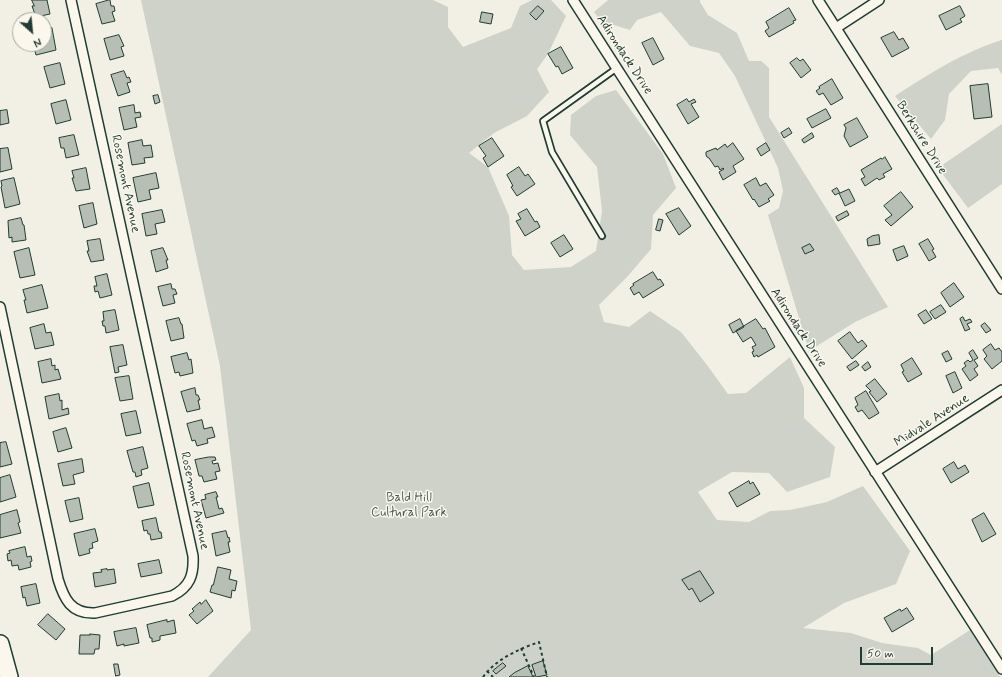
<!DOCTYPE html>
<html>
<head>
<meta charset="utf-8">
<style>
  body { margin:0 }
  #map { position:relative; width:1002px; height:677px; overflow:hidden; background:#f2f0e5; font-family:Mynerve,sans-serif }
  canvas { display:block }
  .north { position:absolute; left:12px; top:12px; width:40px; height:40px; box-sizing:border-box; background:#fbf7ec; border:1px solid #a3ada2; border-radius:50%; rotate:153deg; font-size:11px; font-weight:700; line-height:16px; text-align:center; color:#1f3d34 }
  .north::after { content:''; display:block; margin:auto; width:14px; height:18px; background:#1f3d34; clip-path:polygon(50% 0,100% 100%,50% 72%,0 100%) }
  .scale { position:absolute; left:860px; top:647px; width:73px; height:18px; box-sizing:border-box; border:2px solid #1f3d34; border-top:0; padding-left:5px; font-size:12px; line-height:14px; white-space:nowrap; color:#1f3d34; -webkit-text-stroke:3px #fbf7ec; paint-order:stroke }
</style>
</head>
<body>
<div id="map">
<canvas width="1002" height="677"></canvas>
<div class="north">N</div>
<div class="scale">50 m</div>
</div>
<script>
const context = document.querySelector('canvas').getContext('2d');
context.lineJoin = 'round';
function fill(path, color) { context.fillStyle = color; context.fill(path, 'evenodd'); }
function trace(path, color, width, dash) { context.strokeStyle = color; context.lineWidth = width; context.lineCap = dash ? 'butt' : 'round'; context.setLineDash(dash || []); context.stroke(path); }
function drawText(font, color, halo, rows, align = 'center') {
  context.font = font + ' Mynerve,sans-serif'; context.lineWidth = 3; context.setLineDash([]); context.textBaseline = 'middle'; context.strokeStyle = halo; context.fillStyle = color; for (const [text, x, y, turn = 0] of rows) {
    context.save(); context.translate(x, y); context.rotate((+turn || 0) * Math.PI / 180); context.textAlign = isNaN(turn) ? turn : align; if (halo) context.strokeText(text, 0, 0); context.fillText(text, 0, 0); context.restore();
  }
}
const green = new Path2D(`
  M141,0H433L448,7V27L463,47L511,28L520,6L532,0H551L566,16L548,54L537,69L549,92L527,116L494,133L469,153L488,167L509,216L512,255L524,270L571,267L596,251L602,211L597,167L570,135L571,115L596,96L616,90L663,154L676,188L653,215L651,249L627,277L599,305L604,322L629,327L650,311L681,332L707,365L728,394L746,393L790,357L804,388V418L835,447L830,477L787,492L769,473L732,472L698,492L717,520L749,522L770,511L790,510L827,502L863,486L910,551L896,584L844,603L803,628L851,633L882,643L918,648L931,655L970,630L1000,677H208L251,630L220,366Z
  M608,0H700V2L708,15L737,33L749,61H761L769,68V117L888,307L855,322L809,351L768,215L779,208L783,191L778,168L735,76L719,53L690,46L661,12L637,20L630,30L601,21L594,12Z
  M1002,40V75L998,68L971,71L949,94L945,120L931,139L895,96C927,75 965,51 1002,40Z
  M1002,124V184L968,208L938,168Z`);
const building = new Path2D(`
  M32,0H47L50,14L36,17L32,6H34Z
  M110,0L111,6H114L115,11L112,12L115,21L102,24L96,4Z
  M538,6L544,11L536,20L530,14Z
  M960,6L965,16L960,19L962,22L946,30L939,16Z
  M789,8L796,20L793,21L794,23L769,37L765,31L769,28L766,22Z
  M482,12L493,14L491,24L480,22Z
  M52,28L56,50L36,55L33,44H44V30Z
  M894,32L899,40L903,38L909,48L892,57L881,38Z
  M119,35L124,46L121,47L124,56L110,60L104,39Z
  M653,38L664,59L653,65L642,43Z
  M561,47L573,68L562,74L558,66L556,67L548,54Z
  M797,58L800,61L803,59L811,70L801,78L790,63Z
  M60,63L65,84L50,88L44,67Z
  M124,71L127,78L129,77L131,82L127,83L130,92L118,96L111,75Z
  M832,79L843,98L831,105L823,93L819,95L816,91L820,88L819,87Z
  M988,84L992,117L974,119L970,86Z
  M158,95L160,102L155,104L153,96Z
  M687,99L689,102L694,99L696,102L691,104L699,117L688,124L677,105Z
  M66,100L71,120L56,124L51,104Z
  M134,105L135,113L140,112L141,117L135,118L137,127L124,130L119,108Z
  M826,109L831,118L812,128L807,119Z
  M7,110L9,123L0,125V111Z
  M857,118L868,137L850,147L844,136L846,128L844,125Z
  M789,128L792,133L784,138L781,133Z
  M812,133L814,137L804,143L802,140Z
  M74,135L79,155L66,158L64,148H61L59,138Z
  M492,138L504,156L488,167L483,158L486,156L479,146Z
  M142,140L143,146L151,145L153,157L144,158L145,163L132,165L128,143Z
  M733,143L744,159L733,166L736,172L723,180L719,172L724,169L723,168L720,170L718,166L715,167L709,158L707,157L706,155V152L716,148L717,150L725,144L727,147Z
  M766,143L770,150L761,156L757,149Z
  M8,148L12,169L0,172V149Z
  M885,157L892,169L883,174L885,177L879,180L877,178L865,186L861,179L865,177L861,170L881,158L882,159Z
  M519,167L525,176L528,174L535,184L517,196L511,187L513,186L507,175Z
  M86,168L90,189L76,191L72,178H74L72,171Z
  M156,173L159,188L149,190L151,199L138,202L133,178Z
  M14,178L20,204L5,208L1,187L2,186L1,181Z
  M756,178L760,186L766,183L774,195L768,199L770,201L759,207L754,199L753,200L744,185Z
  M837,188L840,193L849,189L855,201L845,206L839,193L835,195L832,191Z
  M901,192L913,207L891,226L885,220L892,215L884,206Z
  M93,203L97,224L84,228L79,206Z
  M679,208L691,226L679,235L666,214Z
  M527,209L535,222L537,221L540,227L525,236L516,221L521,219L518,214Z
  M162,210L165,222L155,224L157,234L146,236L142,214Z
  M847,211L849,215L838,221L836,217Z
  M21,218L23,225H24L26,240L12,242V237L9,238L8,221Z
  M659,219L663,220L660,231L656,230Z
  M564,235L573,249L560,257L551,243Z
  M879,235L880,244L868,246L867,239L872,236Z
  M100,239L104,260L91,262L87,251H89L87,241Z
  M928,239L934,249L932,250L936,257L929,261L919,244Z
  M810,244L814,250L805,254L802,248Z
  M904,246L908,256L897,261L893,250Z
  M29,248L35,275L20,278L14,252Z
  M163,248L168,260H166L168,268L156,272L151,251Z
  M653,272L658,280L660,279L664,285L643,298L639,292L634,295L630,288L634,285L633,284Z
  M107,274L112,295L100,298L98,291L95,292L94,286H97L95,277Z
  M954,283L964,297L950,307L941,293Z
  M171,284L172,289H175L177,294L173,295L175,303L163,306L158,287Z
  M42,285L48,308L27,313L24,300H26L23,290Z
  M941,305L946,312L935,319L930,312Z
  M115,310L119,330L106,333L105,326H103L102,321H104L103,312Z
  M926,310L932,319L924,324L918,315Z
  M963,317L965,321L970,319L972,322L967,324L970,329L965,331L960,319Z
  M179,318L181,324H182L184,338L171,341L166,321Z
  M740,319L744,327L733,333L729,325Z
  M756,319L763,329L765,328L775,347L758,357L757,355L754,357L752,352L754,351L752,347L756,345L751,337L743,342L736,331Z
  M985,323L991,330L986,333L981,326Z
  M44,324L46,333L51,332L54,345L35,349L30,328Z
  M850,332L858,343L862,340L867,346L852,359L838,341Z
  M991,344L995,350L999,348L1002,352V361L992,369L984,359L987,356L983,350Z
  M123,345L127,365L118,367L119,372L115,373L110,347Z
  M973,350L978,358L974,360L978,366L974,369L978,375L970,381L962,369L966,366L964,363L968,360L970,362L973,360L969,353Z
  M948,351L952,359L946,362L942,354Z
  M187,353L189,360L191,359L193,373L180,376L179,372L175,373L171,357Z
  M912,358L922,374L908,382L902,372L904,371L901,365Z
  M51,359L52,366L55,365V370L58,369L61,379L42,383L38,362Z
  M856,361L859,365L850,371L847,367Z
  M868,362L871,367L865,371L862,367Z
  M955,372L962,388L953,393L946,376Z
  M129,376L133,399L120,401L115,378Z
  M875,379L887,394L877,402L869,392L871,391L866,386Z
  M195,388L196,395H198L200,400H198L200,409L187,412L181,392Z
  M866,391L879,413L869,419L862,410L858,412L855,407L858,405L855,398Z
  M59,394L60,401L62,400V410L68,408L69,414L49,419L45,397Z
  M136,411L141,433L126,436L121,414Z
  M202,420L204,429L212,427L215,437L207,439L208,443L197,446L195,440L192,441L187,424Z
  M66,428L72,448L58,452L53,432Z
  M6,442L12,464L0,467V443Z
  M143,447L148,468L141,470L142,475L136,477L135,472H133L127,451Z
  M209,457H215L216,460L212,461L213,464L218,463L220,471L215,472L217,479L204,482L202,476H199L195,460Z
  M82,459L84,472L73,475L75,484L63,486L58,464Z
  M954,462L958,469L965,465L969,472L951,483L943,469Z
  M10,475L16,497L0,502V478Z
  M749,481L750,484L753,482L760,494L737,507L729,493Z
  M149,483L154,505L138,508L133,487Z
  M216,492L218,497H216L219,509L222,508L224,513L206,518L201,500L206,499L205,495Z
  M79,498L83,519L70,522L65,501Z
  M17,510L20,522L18,523L21,533L0,538V515Z
  M984,513L996,534L982,542L972,520Z
  M156,518L159,532H161L162,538L151,540L150,534H148L147,530L144,531L142,521Z
  M95,529L98,541L92,543L93,548L89,549L90,553L79,556L74,534Z
  M226,531L228,538L229,537L230,542H228L230,552L216,556L212,534Z
  M25,547L27,557L31,556L32,561L30,562L31,567L19,570L18,565L12,566L11,560L8,561L7,554L10,553L9,551Z
  M159,560L162,573L141,577L138,564Z
  M218,567L231,570L229,579L237,581L235,591L232,590L231,598L210,592L212,585H213Z
  M107,569V570L114,569L116,583L95,587L93,573L102,572L101,570Z
  M700,571L714,593L700,602L692,588L689,590L682,580Z
  M36,584L40,603L27,606L25,597L23,598L21,587Z
  M206,600L213,611L197,624L189,615L194,611L192,609L200,602L201,604Z
  M907,608L914,619L892,632L884,618L900,609L901,611Z
  M48,614L65,629L56,640L38,625Z
  M167,620V622L174,620L176,633L160,636V640L152,642V638H150L147,625Z
  M136,628L139,643L124,646V644L117,646L114,632Z
  M90,634L100,635L99,649H95L94,654H79L80,635H90Z
  M543,661L547,675L536,677L532,665Z
  M503,663L506,666L496,674L493,671Z
  M114,664H118L120,675L116,676Z
  M528,666L533,677H509L514,673Z`);
const path = new Path2D(`
  M521,648L534,677
  M487,671L493,677
  M483,677C496,659 519,649 539,642L547,677`);
const lane = new Path2D(`
  M602,236L552,152L543,121L617,68`);
const street = new Path2D(`
  M573,0L1002,669
  M818,0L1002,289
  M836,28L879,0
  M0,307L58,579C64,599 71,614 95,613L172,596C190,587 194,575 193,556L71,0
  M875,472L1002,390`);
const highway = new Path2D(`
  M0,644L9,677`);
const streetNames = [
  ["Adirondack Drive",624,55,57],
  ["Berkshire Drive",921,138,58],
  ["Rosemont Avenue",125,184,78],
  ["Adirondack Drive",798,328,57],
  ["Midvale Avenue",932,421,-33],
  ["Rosemont Avenue",194,501,78]
];
const parkNames = [
  ["Bald Hill",409,498],
  ["Cultural Park",409,513]
];
fill(green, '#cfd2c8');
fill(building, '#b7beb3');
trace(building, '#1f3d34', 1);
trace(lane, '#1f3d34', 8);
trace(street, '#1f3d34', 12);
trace(highway, '#1f3d34', 20);
trace(path, '#1f3d34', 2, [3, 3]);
trace(lane, '#fbf7ec', 4.5);
trace(street, '#fbf7ec', 9);
trace(highway, '#fbf7ec', 17);
drawText('13px', '#1f3d34', '#fbf7ec', streetNames);
drawText('13px', '#425b52', '#fbf7ec', parkNames);
</script>
</body>
</html>
